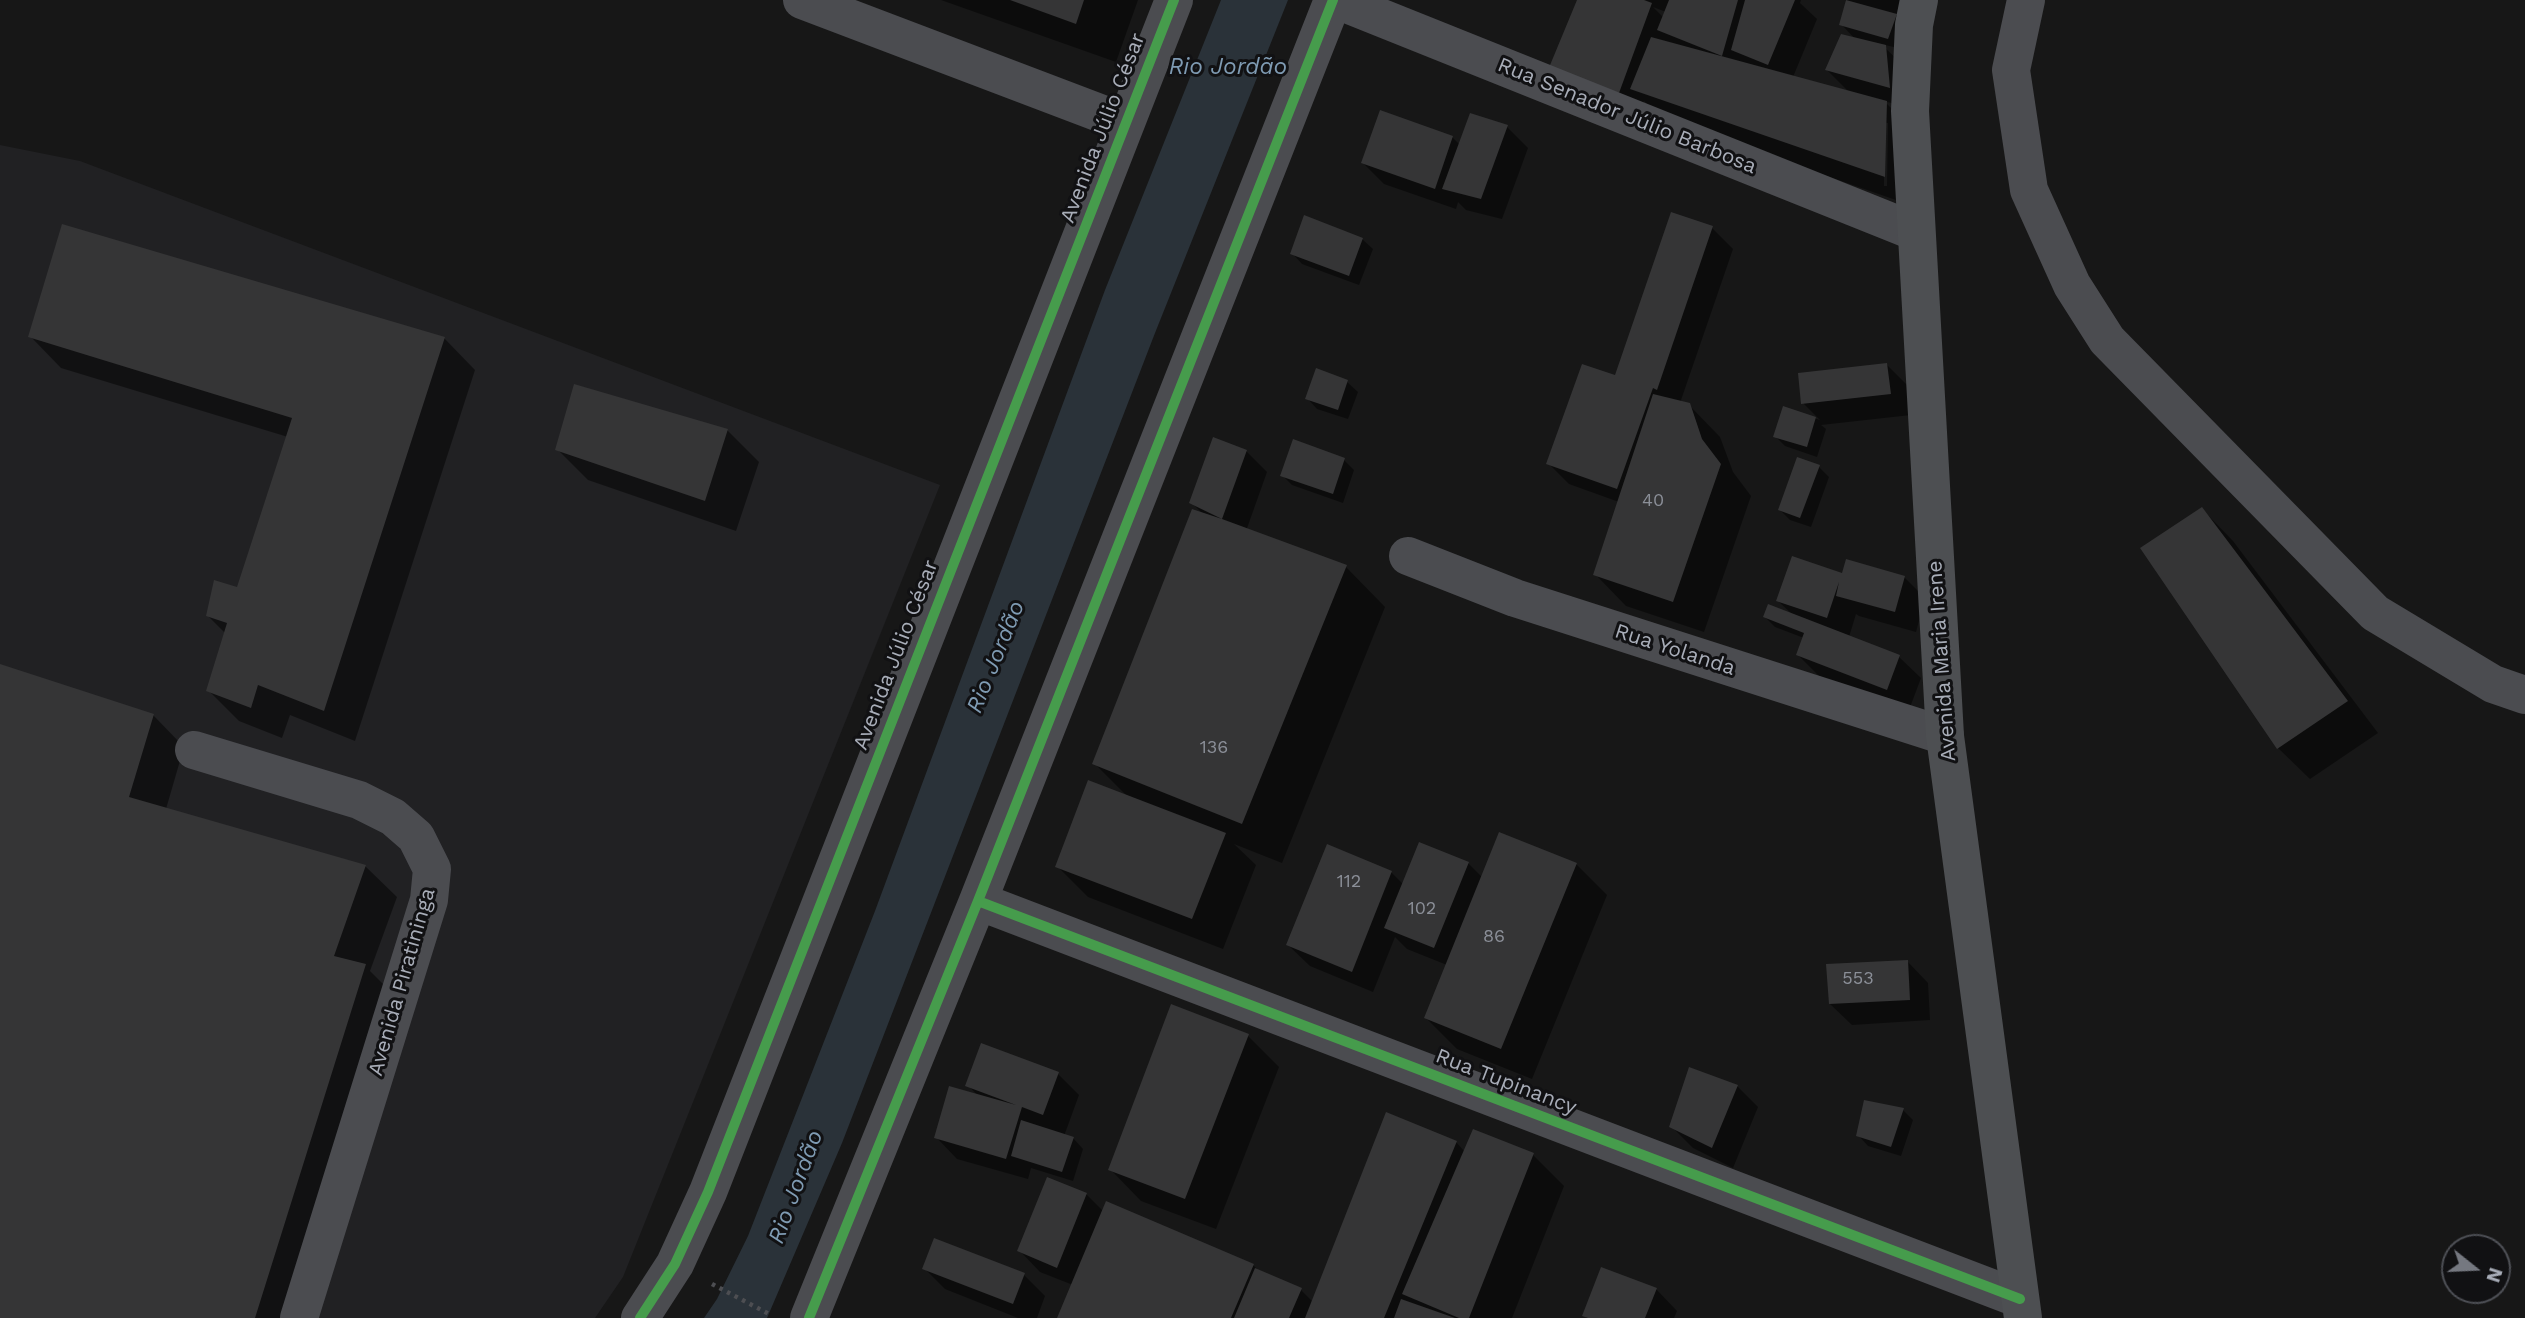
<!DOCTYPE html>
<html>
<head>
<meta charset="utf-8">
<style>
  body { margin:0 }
  #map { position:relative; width:2525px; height:1318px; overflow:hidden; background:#171717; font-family:"Work Sans",sans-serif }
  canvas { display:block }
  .north { position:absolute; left:2441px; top:1234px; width:70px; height:70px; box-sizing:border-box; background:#111113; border:2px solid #4d4f55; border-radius:50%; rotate:108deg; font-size:19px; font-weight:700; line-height:28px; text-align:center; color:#a8adb8 }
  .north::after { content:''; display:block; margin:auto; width:24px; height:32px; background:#757880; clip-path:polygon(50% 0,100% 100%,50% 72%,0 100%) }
</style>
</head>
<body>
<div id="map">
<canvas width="2525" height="1318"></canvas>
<div class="north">N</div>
</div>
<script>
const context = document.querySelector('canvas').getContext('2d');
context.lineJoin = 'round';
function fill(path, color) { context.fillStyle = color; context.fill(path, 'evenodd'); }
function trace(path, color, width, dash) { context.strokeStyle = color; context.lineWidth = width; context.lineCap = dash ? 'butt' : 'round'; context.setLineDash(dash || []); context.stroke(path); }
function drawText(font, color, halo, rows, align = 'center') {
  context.font = font + ' "Work Sans",sans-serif'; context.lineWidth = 6; context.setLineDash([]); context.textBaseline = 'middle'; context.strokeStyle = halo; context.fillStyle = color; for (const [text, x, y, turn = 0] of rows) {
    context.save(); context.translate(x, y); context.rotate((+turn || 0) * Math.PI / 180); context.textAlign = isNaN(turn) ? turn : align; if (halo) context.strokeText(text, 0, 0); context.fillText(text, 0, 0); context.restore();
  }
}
const built = new Path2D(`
  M0,145L80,161L940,485L623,1277L595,1318H0Z`);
const water = new Path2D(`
  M1221,0H1288L1155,333L842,1143L767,1318H704L717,1299L748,1236L875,911L1105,290Z`);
const shadow = new Path2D(`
  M941,0H1138L1116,62Z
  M1579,0H1801L1800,3L1817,19L1793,77L1850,93L1827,70L1856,40L1841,24L1847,1L1845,0H1911L1898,48L1881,44L1906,68L1910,108L1884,101L1917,134L1916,207L1663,119L1644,101L1640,114L1571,91ZM1653,7L1666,12L1664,18ZM1884,123H1888L1887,186H1884Z
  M1507,127L1528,148L1502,219L1466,210L1458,202L1456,209L1384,184L1363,163L1452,137L1460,145Z
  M1712,228L1733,249L1680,403L1689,405L1720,437L1733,472L1751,496L1704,632L1626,606L1595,574L1619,502L1569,484L1548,463L1616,378Z
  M1362,239L1373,249L1359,285L1302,264L1292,253Z
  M30,336L444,338L475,370L355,741L290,715L282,738L239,721L208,690L226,634L208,616L238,589L288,437L61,368Z
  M1887,365L1908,386L1911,415L1821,425L1826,429L1817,457L1785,446L1775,436L1784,409L1820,420L1803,403Z
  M1347,382L1358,392L1348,419L1317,409L1307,398Z
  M727,430L759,462L736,531L588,480L557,449Z
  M1246,451L1267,472L1246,531L1346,567L1385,607L1282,863L1234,844L1256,865L1223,949L1088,897L1057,866L1129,798L1094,763L1204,515L1191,502Z
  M1344,460L1354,470L1343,503L1292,485L1282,475Z
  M1819,467L1829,477L1811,527L1790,520L1780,510Z
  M2202,509L2233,541L2378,733L2310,779L2278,748Z
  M1843,575L1904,577L1925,598L1916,632L1859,616L1856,614L1849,637L1899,657L1921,678L1909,710L1819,676L1798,655L1804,638L1775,627L1765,617L1794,616L1778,601Z
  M0,666L153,715L184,747L166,809L365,866L397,897L370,971L396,997L295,1318H0Z
  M1328,847L1391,872L1403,884L1468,863L1483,878L1576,864L1607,895L1532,1079L1457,1049L1426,1018L1447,965L1407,949L1395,937L1373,992L1310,966L1288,945Z
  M1907,961L1928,983L1930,1020L1852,1025L1830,1004Z
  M1248,1036L1279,1067L1216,1229L1141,1201L1110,1169Z
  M1058,1074L1079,1095L1064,1136L1073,1138L1083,1149L1073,1181L1031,1168L1028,1179L957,1159L936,1137L978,1096L968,1085Z
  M1737,1086L1758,1107L1733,1168L1693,1148L1671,1126Z
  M1903,1110L1913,1120L1901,1156L1868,1146L1858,1135Z
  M1456,1142L1465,1152L1533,1155L1564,1186L1512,1318H1059L1073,1285L1040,1272L1019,1250L1086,1194L1103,1211L1253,1265L1261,1273L1301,1290L1313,1302Z
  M924,1268L1024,1275L1045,1296L1037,1318H1018L945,1289Z
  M1656,1289L1677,1311L1674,1318H1587L1584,1315Z`);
const building = new Path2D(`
  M1010,0H1084L1076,24Z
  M1577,0H1644L1652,3L1619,93L1548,70Z
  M1669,0H1738L1722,56L1657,30Z
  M1745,0H1795L1768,65L1731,50Z
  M1846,0L1897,14L1888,39L1839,25Z
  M1841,34L1886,45L1890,88L1825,70Z
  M1651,37L1887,101L1885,177L1630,89Z
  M1380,110L1453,136L1435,189L1361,163Z
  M1470,113L1508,125L1481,199L1442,189Z
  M1671,212L1713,226L1657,390L1653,388L1617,489L1546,464L1582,364L1615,375Z
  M1304,215L1363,238L1349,276L1290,254Z
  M62,224L445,337L324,711L258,685L251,708L206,691L227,623L206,616L214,580L237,587L292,418L28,337Z
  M1887,363L1891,394L1801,404L1798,373Z
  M1316,368L1348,380L1338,410L1305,399Z
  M574,384L728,429L705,501L555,450Z
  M1653,394L1690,403L1702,439L1721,464L1673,602L1593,575Z
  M1783,406L1816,417L1807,447L1773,437Z
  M1213,437L1247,450L1222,519L1347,565L1242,824L1092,764L1192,509L1222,519L1189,503Z
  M1293,439L1345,458L1333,494L1280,476Z
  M1797,457L1820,465L1800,518L1778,510Z
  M2202,507L2348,701L2277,749L2140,548Z
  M1792,556L1842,573L1846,559L1905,576L1895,612L1836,596L1839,582L1827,618L1776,601Z
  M1768,604L1900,655L1887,690L1796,655L1804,633L1763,617Z
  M0,664L154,714L129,797L366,865L334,956L366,964L255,1318H0Z
  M1088,780L1226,833L1192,919L1055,867Z
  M1499,832L1577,863L1501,1049L1424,1018Z
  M1419,842L1469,862L1434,948L1384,928Z
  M1327,844L1392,871L1352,972L1286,945Z
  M1908,960L1910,1000L1829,1004L1826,964Z
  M1171,1004L1249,1034L1185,1199L1108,1170Z
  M981,1043L1059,1072L1043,1115L1022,1107L1006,1159L934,1138L949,1086L1016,1105L965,1086Z
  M1689,1067L1738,1085L1712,1148L1669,1127Z
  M1864,1100L1904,1108L1891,1147L1856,1136Z
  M1386,1112L1457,1141L1384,1318H1305Z
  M1021,1120L1074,1137L1062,1172L1011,1156Z
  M1473,1129L1534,1153L1469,1318H1459L1402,1294Z
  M1047,1177L1087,1193L1057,1268L1017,1251Z
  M1106,1201L1254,1264L1231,1318H1057Z
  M934,1238L1025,1273L1013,1304L922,1269Z
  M1601,1267L1657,1288L1645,1318H1588L1582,1316Z
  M1255,1268L1302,1288L1289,1318H1234Z
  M1401,1299L1455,1318H1394Z`);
const path = new Path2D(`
  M712,1284L769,1314`);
const minor = new Path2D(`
  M802,0L1126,123
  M1337,0L1916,232
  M2026,0L2011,70L2029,190L2072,285L2107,340L2375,613L2493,684L2525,695
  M1408,556L1515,598L1945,736
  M194,750L359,800L393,817L416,837L432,869L429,900L299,1318
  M978,901L2020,1299
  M640,1318L675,1264L708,1192L1174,0
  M809,1318L978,901L1333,0`);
const major = new Path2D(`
  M1919,0L1914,25L1910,111L1945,736L2023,1318`);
const cycleway = new Path2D(`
  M978,901L2020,1299
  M640,1318L675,1264L708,1192L1174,0
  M809,1318L978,901L1333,0`);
const numberNames = [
  ["40",1653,501],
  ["136",1214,748],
  ["112",1349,882],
  ["102",1422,909],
  ["86",1494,937],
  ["553",1858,979]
];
const streetNames = [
  ["Rua Senador Júlio Barbosa",1627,116,22],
  ["Avenida Júlio César",1103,128,-69],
  ["Rua Yolanda",1675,650,18],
  ["Avenida Júlio César",896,655,-69],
  ["Avenida Maria Irene",1942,661,-94],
  ["Avenida Piratininga",402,982,-74],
  ["Rua Tupinancy",1506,1082,21]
];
const waterNames = [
  ["Rio Jordão",1228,67],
  ["Rio Jordão",996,657,-68],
  ["Rio Jordão",796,1187,-70]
];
fill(built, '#212123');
fill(water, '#2a3239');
fill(shadow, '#0007');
fill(building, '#353536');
trace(path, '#4d4e52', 4.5, [3.5, 5]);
trace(minor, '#4b4c50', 38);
trace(major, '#4d4f52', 38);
trace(cycleway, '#469c4c', 10);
drawText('18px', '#8b8f98', null, numberNames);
drawText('21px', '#a8adb8', '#111113', streetNames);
drawText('italic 23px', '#7f9bb3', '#111113', waterNames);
</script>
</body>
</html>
